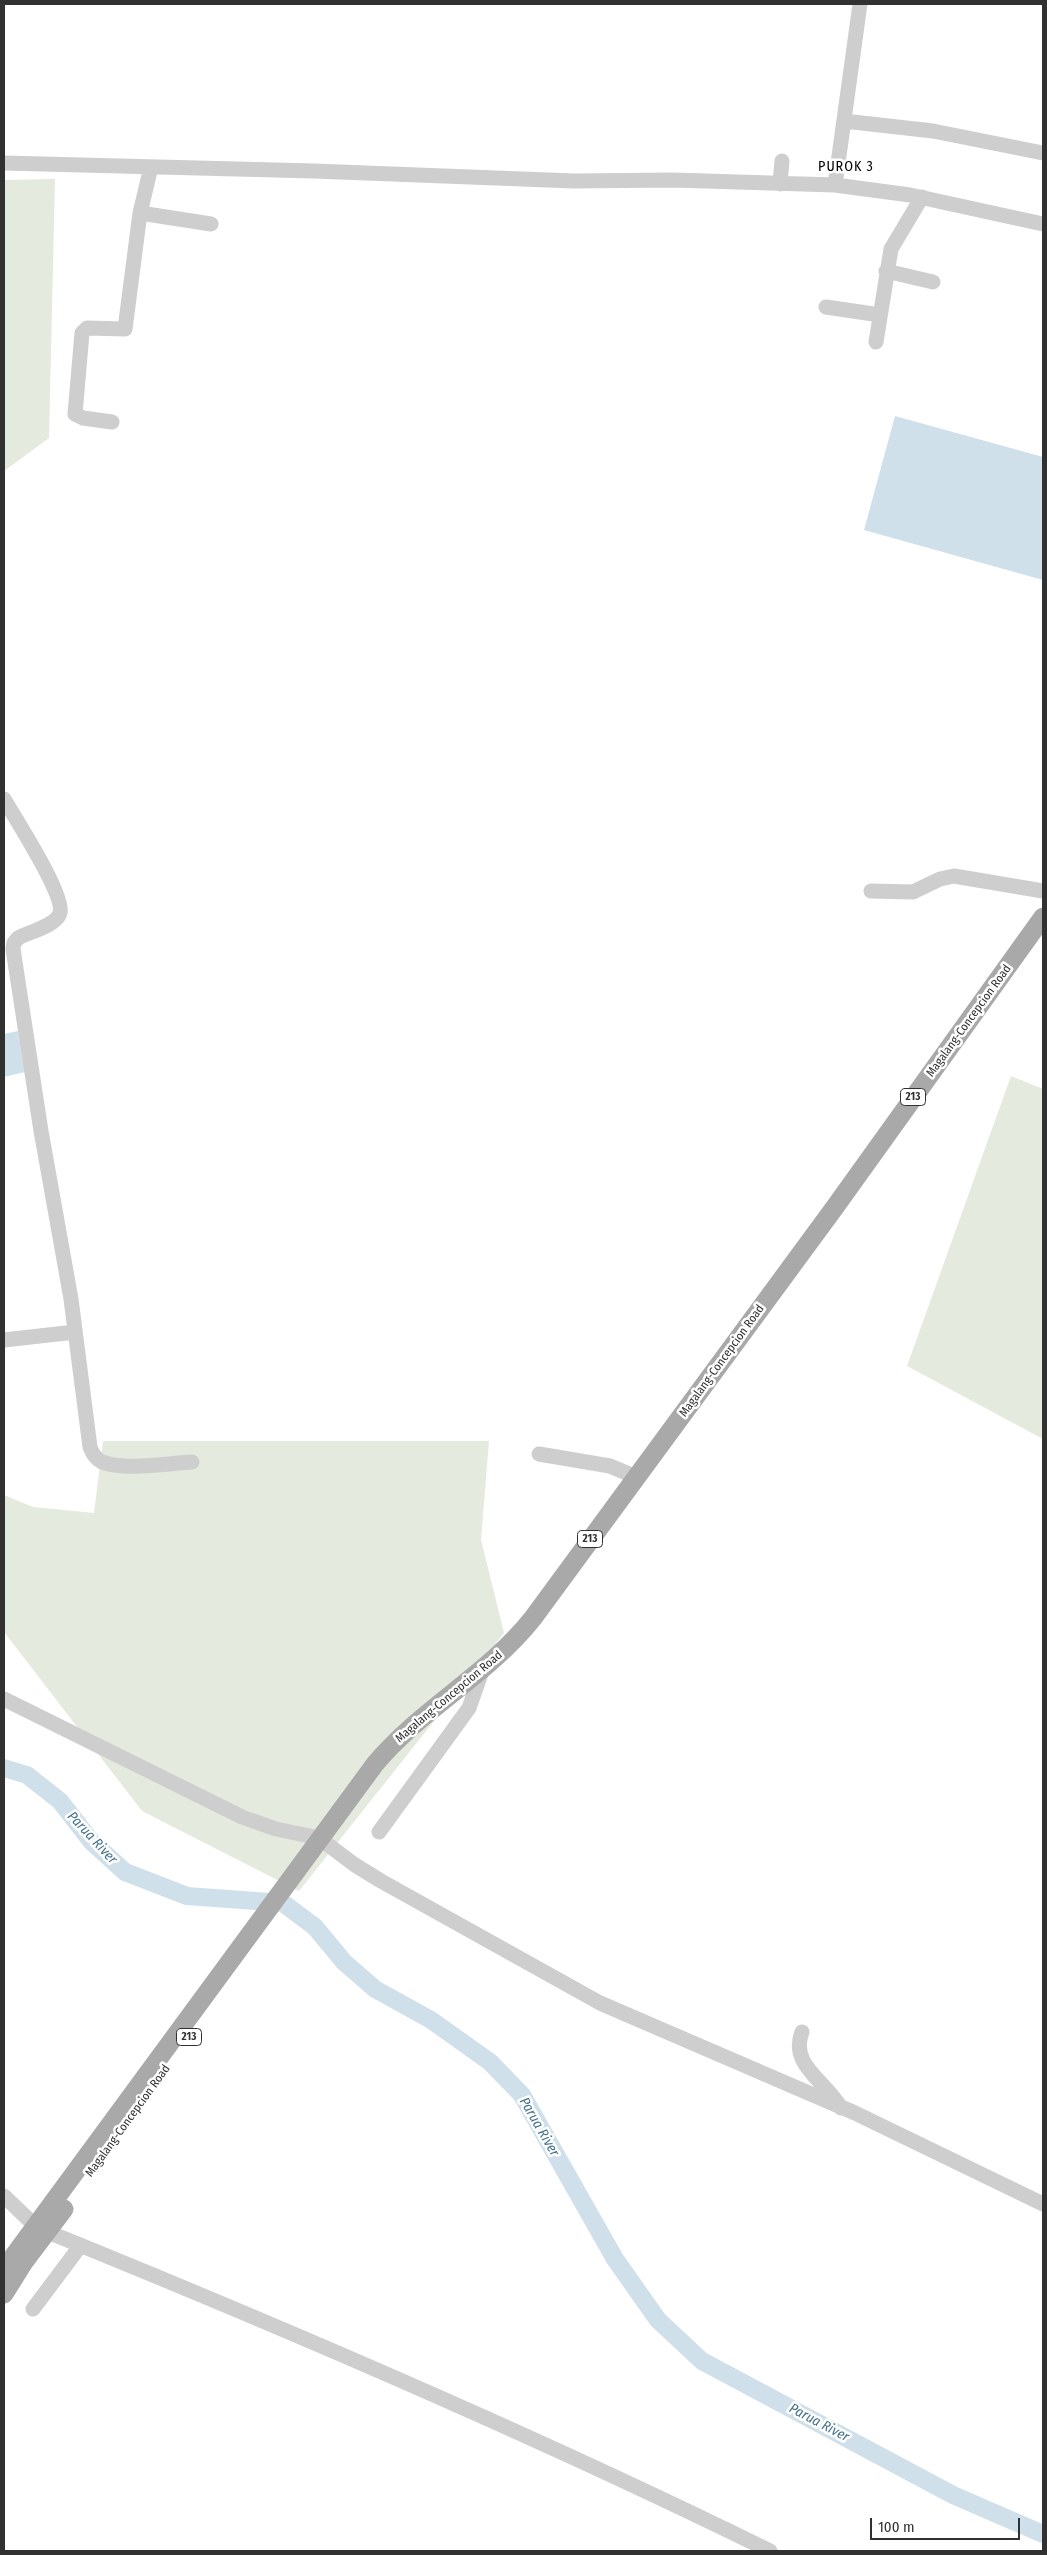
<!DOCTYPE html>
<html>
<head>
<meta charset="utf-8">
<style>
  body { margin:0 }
  #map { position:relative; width:1047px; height:2555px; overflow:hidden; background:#fff; font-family:"Fira Sans Condensed",sans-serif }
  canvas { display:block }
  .frame { position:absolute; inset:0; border:5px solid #313131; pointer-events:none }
  .scale { position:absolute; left:870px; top:2518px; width:150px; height:22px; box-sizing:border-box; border:2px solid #313131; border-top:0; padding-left:6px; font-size:15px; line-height:18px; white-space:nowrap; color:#313131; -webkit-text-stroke:4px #fff; paint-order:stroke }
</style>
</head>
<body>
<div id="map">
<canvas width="1047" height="2555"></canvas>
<div class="frame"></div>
<div class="scale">100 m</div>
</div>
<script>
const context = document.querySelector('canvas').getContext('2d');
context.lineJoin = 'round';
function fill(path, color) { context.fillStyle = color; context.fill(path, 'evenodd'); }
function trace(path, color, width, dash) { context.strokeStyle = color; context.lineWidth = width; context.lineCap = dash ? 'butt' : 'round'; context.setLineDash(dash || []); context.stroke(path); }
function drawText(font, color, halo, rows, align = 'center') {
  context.font = font + ' "Fira Sans Condensed",sans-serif'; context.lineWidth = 5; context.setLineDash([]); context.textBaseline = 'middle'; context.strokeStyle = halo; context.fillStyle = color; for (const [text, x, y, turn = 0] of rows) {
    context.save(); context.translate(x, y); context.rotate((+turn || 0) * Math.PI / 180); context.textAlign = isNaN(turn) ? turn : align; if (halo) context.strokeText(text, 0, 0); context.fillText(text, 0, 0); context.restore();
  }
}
const green = new Path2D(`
  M55,179L49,438L4,471V180Z
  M1011,1076L1043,1089V1439L907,1366Z
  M103,1441H489L481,1540L504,1633L299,1891L142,1811L4,1632V1495L33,1507L94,1513Z`);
const water = new Path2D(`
  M895,416L1043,457V580L864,530Z
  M18,1031L25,1072L4,1077V1034Z`);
const river = new Path2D(`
  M4,1768L27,1775L60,1801L91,1841L125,1872L187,1896L283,1903L315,1927L344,1962L375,1989L431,2020L490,2062L522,2095L615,2259L658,2320L702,2361L953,2495L1043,2534`);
const minor = new Path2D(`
  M844,121L933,131L1043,153
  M4,163L314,171L574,181L673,180L835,185L910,195L1043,224
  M780,184L782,161
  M835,185L860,4
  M140,213L211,224
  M886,271L933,282
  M826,307L880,315
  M876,342L891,249L922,197
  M112,422L83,418L75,414L82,333L87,328L125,329L140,213L151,167
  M4,799C15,818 65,895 60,913C56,926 29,932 18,938L14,943L13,949L41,1131L71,1299L90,1447C92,1453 96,1459 102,1462C124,1471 169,1463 192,1462
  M871,891L913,892L940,879L954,876L1043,891
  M4,1340L75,1332
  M539,1454L610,1466L636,1477
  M4,1699L242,1817L276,1829L319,1838L355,1865L381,1881L600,2003L855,2113L1043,2204
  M379,1832L469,1708L482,1671
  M802,2032C789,2065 826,2081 841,2108
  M4,2196L29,2220L48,2232C292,2331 534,2435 770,2551
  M33,2309L81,2245`);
const major = new Path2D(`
  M4,2269L375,1764C422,1708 488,1675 533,1618L835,1207L1043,917
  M4,2294L24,2262L64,2209`);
const shields = [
  [913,1097,25],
  [590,1539,25],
  [189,2037,25]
];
const shieldNames = [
  ["213",913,1097],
  ["213",590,1539],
  ["213",189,2037]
];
const streetNames = [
  ["Magalang-Concepcion Road",969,1021,-54],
  ["Magalang-Concepcion Road",722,1361,-54],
  ["Magalang-Concepcion Road",449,1697,-40],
  ["Magalang-Concepcion Road",128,2121,-54]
];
const neighbourhoodNames = [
  ["PUROK 3",846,167]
];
const waterNames = [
  ["Parua River",92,1838,47],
  ["Parua River",539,2127,60],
  ["Parua River",819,2423,28]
];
fill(green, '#e4eade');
fill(water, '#cfe0eb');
trace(river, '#cfe0eb', 18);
trace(minor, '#cecece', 15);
trace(major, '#a9a9a9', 19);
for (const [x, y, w] of shields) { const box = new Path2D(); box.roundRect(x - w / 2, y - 8.5, w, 17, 4); context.fillStyle = '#fff'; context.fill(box); trace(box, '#313131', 1); }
drawText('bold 11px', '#313131', null, shieldNames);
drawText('12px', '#313131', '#fff', streetNames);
context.letterSpacing = '1px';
drawText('14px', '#000', '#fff', neighbourhoodNames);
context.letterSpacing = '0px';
drawText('italic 14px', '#45728e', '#fff', waterNames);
</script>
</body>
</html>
